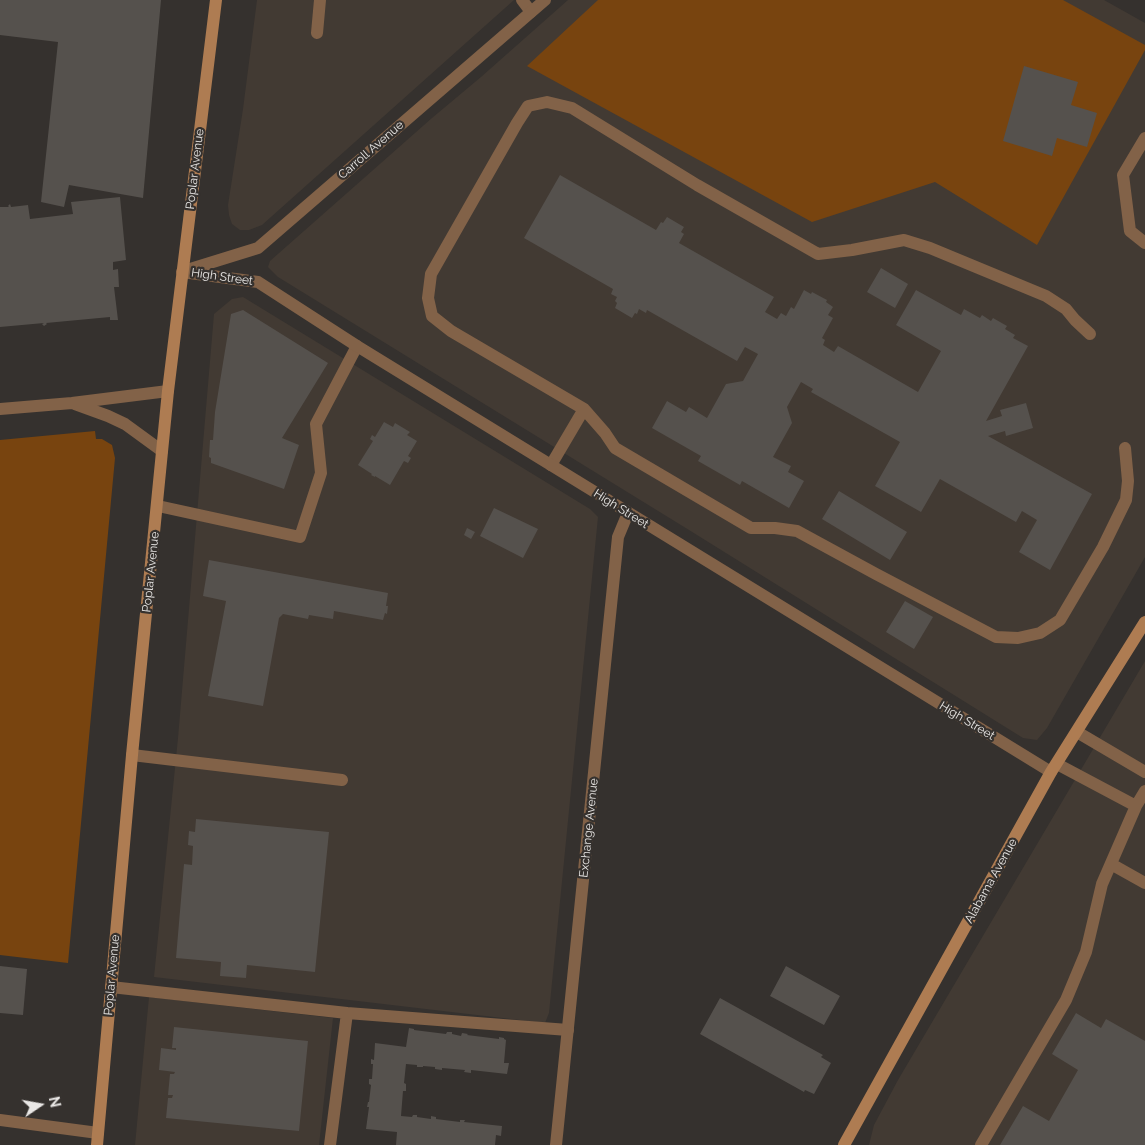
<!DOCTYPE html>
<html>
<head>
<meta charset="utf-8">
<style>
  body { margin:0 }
  #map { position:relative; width:1145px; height:1145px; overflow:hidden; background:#35312e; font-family:Raleway,sans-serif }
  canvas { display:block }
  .north { position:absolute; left:15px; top:1080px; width:50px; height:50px; -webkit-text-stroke:4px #35312e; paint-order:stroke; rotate:78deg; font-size:14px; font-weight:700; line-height:20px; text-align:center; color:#e9e7e5 }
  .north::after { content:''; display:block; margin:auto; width:18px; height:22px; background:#e9e7e5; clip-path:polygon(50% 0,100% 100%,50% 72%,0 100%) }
</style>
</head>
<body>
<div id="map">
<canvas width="1145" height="1145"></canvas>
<div class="north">N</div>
</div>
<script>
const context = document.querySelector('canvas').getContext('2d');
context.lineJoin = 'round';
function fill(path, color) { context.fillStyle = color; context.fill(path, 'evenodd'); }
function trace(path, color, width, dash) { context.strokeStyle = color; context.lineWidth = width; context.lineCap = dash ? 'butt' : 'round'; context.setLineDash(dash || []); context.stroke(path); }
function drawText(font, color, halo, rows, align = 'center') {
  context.font = font + ' Raleway,sans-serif'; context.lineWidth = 4.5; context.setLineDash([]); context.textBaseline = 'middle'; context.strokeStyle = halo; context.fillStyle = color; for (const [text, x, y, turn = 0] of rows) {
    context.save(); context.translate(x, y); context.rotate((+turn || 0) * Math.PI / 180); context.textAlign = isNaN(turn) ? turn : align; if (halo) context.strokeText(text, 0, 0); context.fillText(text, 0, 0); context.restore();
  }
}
const built = new Path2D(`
  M257,0H514L262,225L249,230H240L232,224L229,215L228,205L243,109Z
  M568,0H1104L1145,23V557L1047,728L1037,740L1023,738L689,530L278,277L268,267L270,261L432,118L481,77Z
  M243,297L590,509L598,517L549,1013L545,1023L154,977L178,738L214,314L232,299Z
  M1145,661V1145H869L874,1125L898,1080Z
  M149,997L333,1018L319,1145H135Z`);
const green = new Path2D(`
  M598,0H1063L1145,45V50L1037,245L935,182L812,222L527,66Z
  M95,431L96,439H102L112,445L115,458L68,963L0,955V440Z`);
const building = new Path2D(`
  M0,0H161L143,198L69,185L64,207L41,202L58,42L0,35Z
  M1024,66L1078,82L1071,105L1097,113L1087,147L1057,138L1052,156L1003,141Z
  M560,175L656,230L661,222L663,223L667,217L684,227L681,232L684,234L679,243L774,297L765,312L777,319L781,313L786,316L791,307L794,309L804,290L811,294L812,292L827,300L826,302L833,307L828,315L833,318L822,338L825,340L823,345L834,352L838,346L918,392L941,351L896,325L916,290L961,315L964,309L980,318L982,315L991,321L993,318L1007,326L1005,329L1015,335L1013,338L1028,346L986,421L1002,416L1000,410L1026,403L1033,428L1006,436L1005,431L988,436L1092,494L1050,570L1019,552L1037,520L1022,511L1016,522L940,479L921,512L875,486L900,442L811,392L813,389L801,382L787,407L792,423L773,457L791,466L788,472L804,481L789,508L742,481L740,485L698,461L701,456L652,428L667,401L686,412L689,407L707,418L726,384L743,381L758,354L745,347L737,361L647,310L646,313L639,309L637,314L635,313L632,318L615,308L617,303L615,301L617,297L611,294L613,289L524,238Z
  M120,197L126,260L113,262V270L118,269L119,287H114L118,320H110V317L46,323L47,324L44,326L42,324L44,323L0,327V207H9L8,206L10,204L11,207L28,205L30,219L73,214L71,202Z
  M881,268L908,284L895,308L867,292Z
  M243,310L328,363L282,438L299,445L284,489L211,463V458L209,457L210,440H213L215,412L231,314Z
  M384,422L393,427L395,423L410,432L407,435L417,441L408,456L411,458L408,463L404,461L390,485L375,476V477L371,475L372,474L358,465L373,441L370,439L372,435L375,437Z
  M839,491L907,532L890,560L822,519Z
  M494,508L538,529L523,558L480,536Z
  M467,528L475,532L471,539L464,535Z
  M209,560L388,593L386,606H388L387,614L385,613L383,620L334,611L333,619L309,615L308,619L283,614L279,618L263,706L208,696L226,601L203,596Z
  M905,601L933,617L914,649L886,632Z
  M196,819L329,832L315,972L247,965L246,978L220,976L221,962L176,958L184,864L192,865L193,846L188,845L189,831L195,832Z
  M0,966L27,969L23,1015L0,1013Z
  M786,966L840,996L824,1025L770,996Z
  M720,998L823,1055L821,1057L831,1063L814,1094L805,1090L804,1092L700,1034Z
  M1076,1013L1101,1028L1106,1019L1145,1041V1145H1000L1023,1106L1049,1121L1078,1070L1052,1054Z
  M174,1027L308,1041L299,1131L166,1118L168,1098H172L173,1095H168L170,1074H174L175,1072L159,1070L161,1048L176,1050V1048H172Z
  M409,1028L414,1029V1030L446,1034L447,1032H452V1034L461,1036L462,1033L468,1034L467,1035L499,1039V1037L504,1038V1039L506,1040L504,1063H509L507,1074L471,1070V1073L464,1072L465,1070L442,1068V1070L435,1069V1067L423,1066V1067H417V1065L406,1064L404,1083L406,1084V1091H403L401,1116L412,1117L413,1115H417V1117L431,1119V1116L436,1117V1119L460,1122V1120H465L464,1122L502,1126L501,1136L496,1135L495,1145H396L397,1132L366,1129L369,1107H367L368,1102H369L371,1085L369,1084V1079H372L373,1064H371V1059L374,1060L375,1043L406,1047Z`);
const lane = new Path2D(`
  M522,0L531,12
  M317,33L320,0
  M1145,138L1123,175L1130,231L1145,243
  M1090,334L1075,320L1066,309L1046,296L930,248L904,240L852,250L818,254L697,185L572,108L547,102L528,106L517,123L431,274L428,298L432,316L451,331L584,409L605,433L615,448L751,528H775L797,531L876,574L996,637L1018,638L1040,633L1060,620L1103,547L1126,500L1128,481L1125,448
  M551,465L584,409
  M158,506L300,537L321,473L316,424L357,346
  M1077,732L1145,772
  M132,755L342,780
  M1057,764L1136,806
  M1111,864L1145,883
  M111,987L347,1013L330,1145
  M347,1013L568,1030
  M0,1120L98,1133
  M981,1145L1066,1000L1086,952L1102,884L1136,806L1145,791`);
const street = new Path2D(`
  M187,270L258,248L545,0
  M182,272L258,282L357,346L1051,772
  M75,404L108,416L125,424L162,451
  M0,409L72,403L168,391
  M556,1145L618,537L628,513`);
const secondary = new Path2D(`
  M97,1145L132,755L168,391L216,0
  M844,1145L1051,772L1145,622`);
const streetNames = [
  ["Carroll Avenue",371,150,-41],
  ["Poplar Avenue",195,169,-83],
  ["High Street",222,277,8],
  ["High Street",621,509,32],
  ["Poplar Avenue",151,572,-84],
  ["High Street",967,721,31],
  ["Exchange Avenue",589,828,-84],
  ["Alabama Avenue",991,881,-61],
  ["Poplar Avenue",112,975,-85]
];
fill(built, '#423a33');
fill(green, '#78440f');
fill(building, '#55514d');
trace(lane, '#826248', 12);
trace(street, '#826248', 12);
trace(secondary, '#ae7c52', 12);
drawText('12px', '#e9e7e5', '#35312e', streetNames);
</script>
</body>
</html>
